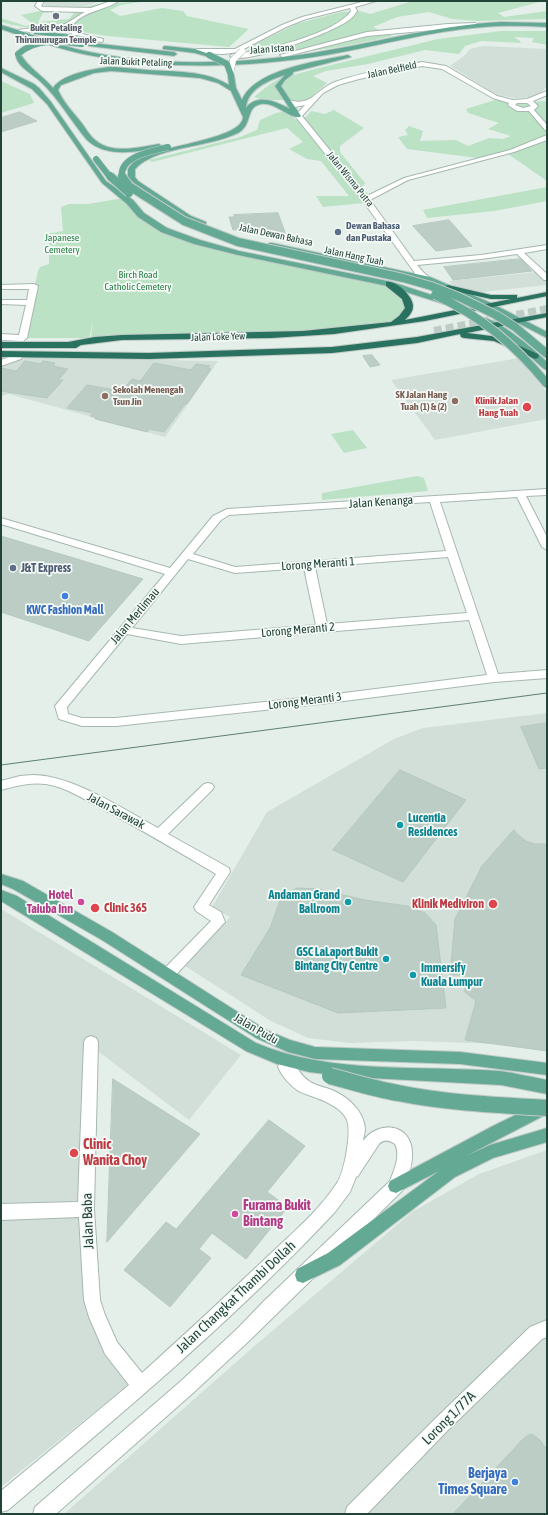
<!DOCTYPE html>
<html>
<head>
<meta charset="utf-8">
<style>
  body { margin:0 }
  #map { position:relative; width:548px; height:1515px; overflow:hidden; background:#e4efe9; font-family:"Asap Condensed",sans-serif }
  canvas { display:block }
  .frame { position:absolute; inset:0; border:2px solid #214338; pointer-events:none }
</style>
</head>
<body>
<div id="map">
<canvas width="548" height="1515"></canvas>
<div class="frame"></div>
</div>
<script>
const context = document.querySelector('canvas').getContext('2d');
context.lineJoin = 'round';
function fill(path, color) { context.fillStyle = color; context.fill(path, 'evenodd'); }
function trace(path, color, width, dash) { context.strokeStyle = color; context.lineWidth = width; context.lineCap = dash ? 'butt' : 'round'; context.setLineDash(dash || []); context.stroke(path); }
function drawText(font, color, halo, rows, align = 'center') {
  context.font = font + ' "Asap Condensed",sans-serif'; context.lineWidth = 3.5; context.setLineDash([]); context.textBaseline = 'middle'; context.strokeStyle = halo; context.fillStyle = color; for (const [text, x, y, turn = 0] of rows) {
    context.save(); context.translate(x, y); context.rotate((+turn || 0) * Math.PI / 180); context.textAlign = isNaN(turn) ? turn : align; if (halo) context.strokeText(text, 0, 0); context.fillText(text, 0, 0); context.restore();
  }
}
const built = new Path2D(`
  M45,1H101L82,7L45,6L44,3Z
  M484,46L547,49V87L535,97L516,98L497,95L450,66L464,56L470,49Z
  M547,271V285L482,292L455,287L449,281Z
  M26,358L218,361L165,437L9,394L1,396V366L10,362Z
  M519,358L547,392V419L435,440L391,380Z
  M547,713V1049L524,1045L414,1041L350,1043L308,1038L271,1021L185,966L230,917L212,907L267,812L394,739L423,728Z
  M1,909L241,1055L189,1120L87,1043L86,1302L130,1383L1,1487Z
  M547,1150V1514H64L251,1349L412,1212L479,1174Z`);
const green = new Path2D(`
  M146,1L121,5L110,10L120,16L162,8L183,11L187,16L249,29L229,47L108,36L82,32L65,25L41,27H57C37,30 20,27 1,22V18L26,26L32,23L21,15L45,10L70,11L43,13L38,22L69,19L78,8L98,4Z
  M413,1H543L498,13L504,17L547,11V19L478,21L452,19L429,12L397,17L373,27L393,36C343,47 298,56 246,52L252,46L296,24L341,12L360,11L370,14Z
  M501,31H547V45L532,42L534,38L514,37L520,41L521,43L481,41L465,46L459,54L425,50L368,64L326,71L313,76L327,83L308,100H263L254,97L270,84L279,79L315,69L438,39Z
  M1,81L30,94L34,103L1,113Z
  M495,100L517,103L547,101V181L508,154L485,159L407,149L398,137L408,135L405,130L409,126L423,131L420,141L456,140L468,146L489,138L503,139L511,136L488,129L499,123L468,113L466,109Z
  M334,110L364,128L340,146V152L365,183L363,187L374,202L323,207L316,196H349L321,161L307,159L289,149L303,142L287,128L152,162L149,160L240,137L257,130L260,120L276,113L286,111L296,120L306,117L311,111L325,114Z
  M547,187V201L494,211L427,218L423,210Z
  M124,198L164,230L197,242L388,286L409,304L402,318L391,324L318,331L199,336L91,337L93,322L89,338H23L38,271L40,267L49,264V237L46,234L63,231L61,207L69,204H88Z
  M353,430L367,448L344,453L331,434Z
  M417,476L424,478L428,491L322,500V493Z`);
const building = new Path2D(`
  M20,112L37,121L1,132V118Z
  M278,213L286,235L263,236L261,229L233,230L229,217H235L234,215Z
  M449,220L472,246L436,251L413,226Z
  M520,259L532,271L453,280L444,267Z
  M372,355L380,365L370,367L363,356Z
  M25,361L40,364L43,361L55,363L53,366L68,369L58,380H63L47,398L1,391V368L16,371Z
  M154,363L191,370L196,364L210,366L208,368L211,369L187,404H185L164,432L150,429L147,432L95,419L96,418L90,416L93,413L67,408L87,385L122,391L132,379L140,381Z
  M1,536L143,579L89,641L1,612Z
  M547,723V768L539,769L521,727Z
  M400,770L466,800L403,882L333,850Z
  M514,830L518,835L526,841L535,844H547V1051L465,1040L476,1001L465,992V975H450L455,919L482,866Z
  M298,888L318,889L365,900L407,906L425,913L436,925L446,1008L338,1013L241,975L270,928L282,895Z
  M113,1079L200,1134L107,1242Z
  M269,1120L305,1146L267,1192L288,1207L246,1259L212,1233L199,1249L211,1258L170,1307L124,1270L166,1222L176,1229Z
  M532,1434L540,1440L547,1450V1514H453L523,1439L527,1436Z`);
const highwayTunnel = new Path2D(`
  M434,331L547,309`);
const minor = new Path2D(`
  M38,1H44L41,6L43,7L91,8L111,1H119C106,10 79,12 72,27L78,33L103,39V41L101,42C90,39 72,39 66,27L42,33L20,31L19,30C23,28 49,29 57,27C67,25 77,16 85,12L42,11L35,6Z
  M366,1H376L355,7L357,11C354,16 351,19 346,22C330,33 245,66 230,56L233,54C260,52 336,34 351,11L350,8L306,19L286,27L238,52L224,54L195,53L192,51L195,49H235L282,25L302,17Z
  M475,23L478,25L477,26L367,36L283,57L280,55L367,32L448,24Z
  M422,62L446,66L497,96L513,100L527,99L547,91V95L533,101L538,106L534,110L547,125V131L545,130L529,111H517L508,105L509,103L493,98L442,69L422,66L359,79L338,85L323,93L302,116L367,196L404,178L510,150L547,135V140L514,152L408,180L370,200L414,261L481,255L547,245V249L524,253L547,274V280H544L517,254L481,259L417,265L423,272L431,279L430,281H424L417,276L363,201L295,116L305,105L295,107L286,102L289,100C312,107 315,90 335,82C362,72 393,68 422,62ZM517,103H527L531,106L523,108L515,105Z
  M34,284L38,286L27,338L23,341L1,340V334L19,335L26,305L1,304V300H27L29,289H1V285Z
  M18,354L22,357L21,359L1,366V360Z
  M547,489V495L526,496L547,537V550L542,547L517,497L440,502L498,674L547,670V678L494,682L320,704L116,726H82L59,719L55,706L165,574L1,524V518L170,568L213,516L227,509ZM430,502L446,551L235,567L193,554L221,520L229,515ZM448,557L467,613L327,624L315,567ZM188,559L235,573L304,568L316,625L181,636L132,628ZM469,620L487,675L320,696L116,718H82L68,714L67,707L127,634L181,644Z
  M33,775C72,775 123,809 158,828L204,784L208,783L212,784L214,787L212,790L168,834L229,868L230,872L209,905L221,912L225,922L173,978L168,980L163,978L161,974L163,970L211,921L196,911L194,907L216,874C177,851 139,828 99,807C82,798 65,787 46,784C30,782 16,786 1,790V781L20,776Z
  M91,1036L96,1038L98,1042L94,1209L100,1300L105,1315L117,1342L142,1373C184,1335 225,1297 266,1258C291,1234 318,1212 337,1183C344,1173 353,1129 346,1118C340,1107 323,1100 311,1096C307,1094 301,1093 297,1090C290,1085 281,1075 278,1067L280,1062C294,1057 299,1075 309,1081C315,1086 325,1087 332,1090C348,1097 364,1111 365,1129C365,1133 363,1138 363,1141C378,1120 411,1123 412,1152C413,1165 407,1180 402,1191L250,1340L193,1393L56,1514H33L35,1507L181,1381L238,1328L264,1301L390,1181C394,1170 401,1156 395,1144C389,1140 384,1139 379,1144L358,1176L356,1177L350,1192L335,1212C234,1320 120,1415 8,1510L1,1512V1491L129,1385L105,1354L89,1317L84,1300L79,1217L1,1220V1204L78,1202L84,1042L86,1038Z
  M547,1320V1337L542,1339L449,1429L367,1514H345L347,1507L437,1417L530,1327Z`);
const major = new Path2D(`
  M501,22L547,23V27C526,26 505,25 484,27C430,31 378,46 326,55C247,68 166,70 88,55C58,49 30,39 1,29V25C26,32 50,42 76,49C148,66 226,65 299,55C366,46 433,25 501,22Z
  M36,31L91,37L94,39L91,41L34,34V32Z
  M82,42L174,52L177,54L174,56L80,45L79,44Z
  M165,46L195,49L212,55L209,57L195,53L163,49V47Z
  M16,53H20C27,67 43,76 53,88C62,74 93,69 109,67C121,67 134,69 146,70C174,72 205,70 229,85L228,75L231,73L234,75L236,88L242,100C255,69 319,61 348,55L351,57L293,72V74L285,80L281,86L301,116L300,117C289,119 276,102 261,104C245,107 253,125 238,133C208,148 156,146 135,169V177L138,181L191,216L206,222V226H203L185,220L134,183L128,177V169C130,166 133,162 136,160C154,146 243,140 243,117L231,91L218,83L200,78L111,71L94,73L61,85L58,90C63,102 72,111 80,121C85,127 89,135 95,140C112,155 140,147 159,144L162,146L159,148C136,152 106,158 87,140C71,121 59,99 41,82C33,74 14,65 16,53ZM285,75L275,86L290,109C277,102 257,93 246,108C247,89 269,80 285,75Z
  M1,68L34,84L39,88L51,102L106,181L133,200L144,213L167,228L200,240L239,251L392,282L450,301L451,303L447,305L387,286L238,255L194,244L161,232L138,217L127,204L102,183L47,104L32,89L1,72Z
  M269,243H272L430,277L491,303L547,332V338L485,306L425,281L272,247H269Z
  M480,318C494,315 536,351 547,362V370L544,369L514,342L480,322L479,320Z
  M1,874L23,881L112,932L266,1030L290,1040L315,1047L460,1052L547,1063V1075L460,1064L315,1059L288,1052L256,1038L102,940L13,889L1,884Z
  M1,890L17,896L256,1043C332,1075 418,1065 499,1071C515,1073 531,1077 547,1080V1094L501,1085L351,1077L309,1072L277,1064L246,1051L1,901Z
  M544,1101L547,1102V1114L466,1156L490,1145L547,1128V1142L493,1158L455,1177L340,1265L303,1283L297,1281L295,1275L297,1269L328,1253L439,1171L396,1193L390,1191L388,1186L390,1181L493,1126Z`);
const highway = new Path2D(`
  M386,282C396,280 413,296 413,306C413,312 409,316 405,320L511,299H491L445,289L444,287L448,285L491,295H517V298L547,292V296L425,321L334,334L271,338L122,340L81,345L76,348H1V342H68L95,337L122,335L303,331L391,322L399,316L405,308L402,299L386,286Z
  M547,313V317L467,333L499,337L538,354L539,356L538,358L535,359L494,341L464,338L461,337L460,334L417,343L332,353L149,359L1,357V351L149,353L332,347L417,337Z`);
const tram = new Path2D(`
  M1,765L547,693`);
const minorBridge = new Path2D(`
  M231,70L233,60L242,51`);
const majorBridgeFar2 = new Path2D(`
  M18,54C36,38 60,41 82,44
  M209,55L227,64L231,75
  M96,159L110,177
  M122,177C119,156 153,151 168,147`);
const majorBridgeFar1 = new Path2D(`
  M110,176L129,193
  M122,176L129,186L184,221L238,242L403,278L431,286L459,297L496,315L515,327L547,354
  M435,295C481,316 515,345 547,384`);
const majorBridge = new Path2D(`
  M330,1076C353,1082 375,1089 398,1093C447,1103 497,1105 547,1108`);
const markers = [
  [56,16,4,"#6b7280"],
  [338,232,4,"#5c6f8a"],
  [105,396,4,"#8d6e63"],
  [455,401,4,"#8d6e63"],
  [527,407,5,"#e0444e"],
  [13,568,4,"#5c6f8a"],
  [65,596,4,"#3f7fe0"],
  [400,825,4,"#0f9aa8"],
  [81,902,4,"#d1479c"],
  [348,902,4,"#0f9aa8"],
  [493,904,5,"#e0444e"],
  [95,908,5,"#e0444e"],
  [386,959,4,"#0f9aa8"],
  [413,975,4,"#0f9aa8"],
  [74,1153,5,"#e0444e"],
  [235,1214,4,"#d1479c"],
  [515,1482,4,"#3f7fe0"]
];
const farWorshipnames = [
  ["Bukit Petaling",56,28],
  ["Thirumurugan Temple",56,40]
];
const farStreetnames = [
  ["Jalan Istana",272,49,-4],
  ["Jalan Bukit Petaling",136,62,2],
  ["Jalan Belfield",392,70,-12],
  ["Jalan Wisma Putra",350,179,51],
  ["Jalan Dewan Bahasa",276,235,12],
  ["Jalan Hang Tuah",354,256,12],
  ["Jalan Loke Yew",218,337,-2]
];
const farServicenames = [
  ["Dewan Bahasa",346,226],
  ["dan Pustaka",346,238]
];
const farParknames = [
  ["Japanese",62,238],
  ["Cemetery",62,250],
  ["Birch Road",138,275],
  ["Catholic Cemetery",138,287]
];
const farEducationnames = [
  ["Sekolah Menengah",113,390],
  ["Tsun Jin",113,402],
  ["SK Jalan Hang",447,395,"right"],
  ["Tuah (1) & (2)",447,407,"right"]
];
const farHealthnames = [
  ["Klinik Jalan",518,401],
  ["Hang Tuah",518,413]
];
const streetNames = [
  ["Jalan Kenanga",381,502,-4],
  ["Lorong Meranti 1",318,564,-4],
  ["Jalan Merlimau",135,616,-50],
  ["Lorong Meranti 2",298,630,-5],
  ["Lorong Meranti 3",305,701,-7],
  ["Jalan Sarawak",116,811,28],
  ["Jalan Pudu",256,1029,30]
];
const serviceNames = [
  ["J&T Express",21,568]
];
const shopNames = [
  ["KWC Fashion Mall",65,610]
];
const cultureNames = [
  ["Lucentia",408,818],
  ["Residences",408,832],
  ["Andaman Grand",340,895,"right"],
  ["Ballroom",340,909,"right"],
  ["GSC LaLaport Bukit",378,952,"right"],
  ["Bintang City Centre",378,966,"right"],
  ["Immersify",421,968],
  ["Kuala Lumpur",421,982]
];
const hotelNames = [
  ["Hotel",73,895],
  ["Taiuba Inn",73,909]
];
const healthNames = [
  ["Klinik Mediviron",484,904],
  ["Clinic 365",104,908,"left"]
];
const nearHealthnames = [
  ["Clinic",83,1145],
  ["Wanita Choy",83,1161]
];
const nearHotelnames = [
  ["Furama Bukit",243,1206],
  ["Bintang",243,1222]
];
const nearStreetnames = [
  ["Jalan Baba",88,1221,-92],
  ["Jalan Changkat Thambi Dollah",236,1297,-43],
  ["Lorong 1/77A",449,1418,-45]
];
const nearShopnames = [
  ["Berjaya",507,1474],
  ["Times Square",507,1490]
];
fill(built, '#d2dfd8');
fill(green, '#bbe2c4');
fill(building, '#bbcdc5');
trace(building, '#b5c9c0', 1);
trace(highwayTunnel, '#bdcdc6', 8, [8, 4]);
trace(minor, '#a6b8b0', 2);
trace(major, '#c1cac7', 2);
trace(highway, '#c1cac7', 2);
fill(minor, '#fff');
fill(major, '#64a994');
fill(highway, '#297260');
trace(tram, '#5c7e73', 1);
trace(minorBridge, '#a6b8b0', 7, []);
trace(majorBridgeFar2, '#c1cac7', 7, []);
trace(majorBridgeFar1, '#c1cac7', 10, []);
trace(majorBridge, '#c1cac7', 18, []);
trace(minorBridge, '#fff', 6);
trace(majorBridgeFar2, '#64a994', 6);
trace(majorBridgeFar1, '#64a994', 8);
trace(majorBridge, '#64a994', 16);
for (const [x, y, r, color] of markers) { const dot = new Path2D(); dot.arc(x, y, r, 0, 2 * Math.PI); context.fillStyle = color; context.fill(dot); trace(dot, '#f5faf7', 1.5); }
drawText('bold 10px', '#5b616d', '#f5faf7', farWorshipnames);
drawText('10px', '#214338', '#f5faf7', farStreetnames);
drawText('bold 10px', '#4e5e75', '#f5faf7', farServicenames, 'left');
drawText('10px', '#267e45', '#f5faf7', farParknames);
drawText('bold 10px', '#785e54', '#f5faf7', farEducationnames, 'left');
drawText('bold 10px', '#be3a42', '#f5faf7', farHealthnames, 'right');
drawText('12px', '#214338', '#f5faf7', streetNames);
drawText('bold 12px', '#4e5e75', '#f5faf7', serviceNames, 'left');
drawText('bold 12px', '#366cbe', '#f5faf7', shopNames);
drawText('bold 12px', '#0d838f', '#f5faf7', cultureNames, 'left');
drawText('bold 12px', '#b23c85', '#f5faf7', hotelNames, 'right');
drawText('bold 12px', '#be3a42', '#f5faf7', healthNames, 'right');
drawText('bold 14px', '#be3a42', '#f5faf7', nearHealthnames, 'left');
drawText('bold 14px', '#b23c85', '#f5faf7', nearHotelnames, 'left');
drawText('14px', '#214338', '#f5faf7', nearStreetnames);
drawText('bold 14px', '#366cbe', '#f5faf7', nearShopnames, 'right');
</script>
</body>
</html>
